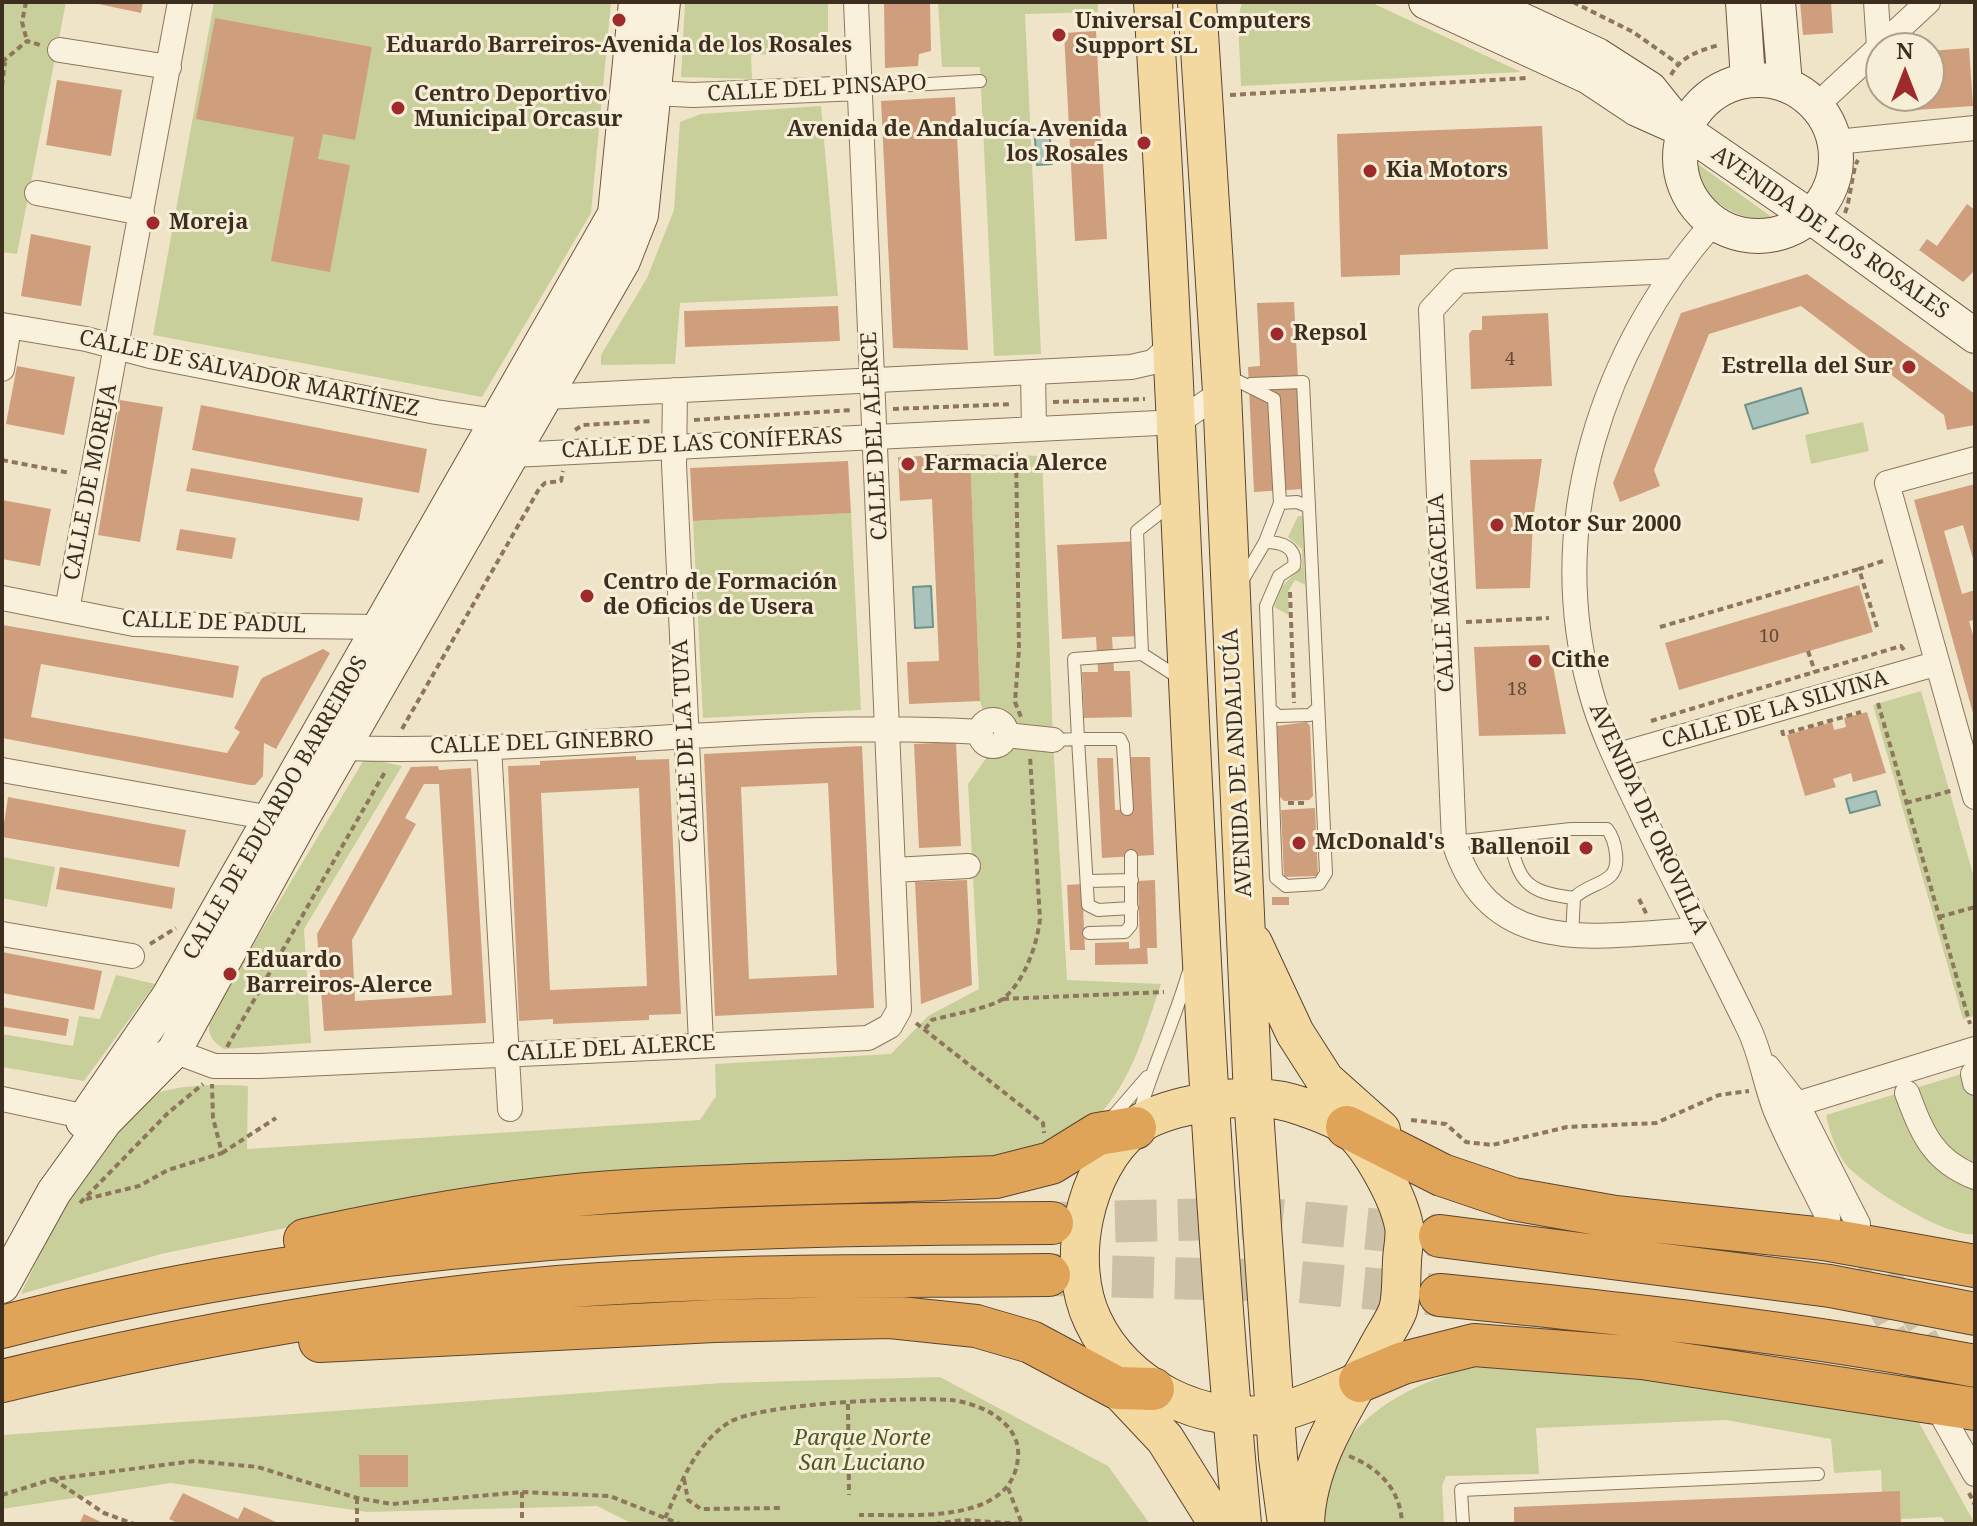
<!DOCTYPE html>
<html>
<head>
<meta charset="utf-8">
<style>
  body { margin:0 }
  #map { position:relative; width:1977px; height:1526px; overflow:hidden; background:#f0e4c8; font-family:"Noto Serif",serif }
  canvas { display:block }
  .frame { position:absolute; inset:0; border:4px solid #3d2e20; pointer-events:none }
  .north { position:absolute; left:1865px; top:32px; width:80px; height:80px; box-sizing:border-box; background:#f7eed8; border:2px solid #ada18e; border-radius:50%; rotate:0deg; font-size:22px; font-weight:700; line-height:32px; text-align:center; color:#3d2e20 }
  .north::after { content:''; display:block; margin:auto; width:28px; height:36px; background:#9e2a2b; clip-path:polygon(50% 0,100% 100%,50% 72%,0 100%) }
</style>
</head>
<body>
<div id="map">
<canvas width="1977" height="1526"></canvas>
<div class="frame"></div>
<div class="north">N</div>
</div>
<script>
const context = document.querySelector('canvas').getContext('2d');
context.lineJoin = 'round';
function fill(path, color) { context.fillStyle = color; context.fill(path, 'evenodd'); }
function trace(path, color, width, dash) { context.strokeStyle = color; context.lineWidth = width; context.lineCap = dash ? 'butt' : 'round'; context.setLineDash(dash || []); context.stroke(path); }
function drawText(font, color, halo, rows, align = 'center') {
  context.font = font + ' "Noto Serif",serif'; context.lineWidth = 6; context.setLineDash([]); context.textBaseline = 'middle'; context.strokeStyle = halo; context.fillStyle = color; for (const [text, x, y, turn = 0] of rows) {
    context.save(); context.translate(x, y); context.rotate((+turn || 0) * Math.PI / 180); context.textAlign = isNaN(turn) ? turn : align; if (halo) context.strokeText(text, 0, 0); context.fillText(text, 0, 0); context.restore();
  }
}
const green = new Path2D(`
  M2,2H66L17,254L2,252Z
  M214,2H611L591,213L482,397L153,335Z
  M685,2H828V52L751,55L752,79L681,77Z
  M938,2H1098V12L1025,14L1041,354L994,356L980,67H942Z
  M1242,2H1370L1521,72L1241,86L1238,19Z
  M821,106L838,296L680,303L675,364L601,365V355L647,278L674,210L680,122L701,114Z
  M1698,164L1773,218C1741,224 1698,199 1698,164Z
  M1863,422L1869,451L1811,464L1805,435Z
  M970,454L1042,456L1053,740L1067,980L1161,984C1143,1036 1130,1092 1084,1129C1071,1140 1051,1147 1036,1156L367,1211L161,1254L21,1294C43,1249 106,1114 151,1095C180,1084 217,1084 248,1086L247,1149L700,1120L716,1096L715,1064L891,1054L928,1016L979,989L968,784L994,747L980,701Z
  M851,513L861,710L703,718L693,521Z
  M1298,516H1303L1305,585L1295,580L1288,592L1289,615L1274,607L1282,586L1302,567V549L1288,537Z
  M1921,691L1975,881V1016L1963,1019L1873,705Z
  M365,758L402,766L304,929L311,1043L224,1049C208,1039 206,1029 213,1012Z
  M2,857L55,867L47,907L2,898Z
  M116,975L155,984L84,1081L2,1067V1034L73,1046L79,1016L100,1019Z
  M1975,1070V1234C1947,1238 1867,1188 1847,1166C1837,1154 1829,1130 1826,1115Z
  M1486,1364L1530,1365L1911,1408L1975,1524H1946L1942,1517L1901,1519L1900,1492H1882L1881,1470L1834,1473L1831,1439L1726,1420L1536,1428L1539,1474L1446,1476L1442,1486L1444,1524H1322C1326,1506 1327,1486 1333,1469C1354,1407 1429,1377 1486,1364Z
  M940,1377L1108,1466L1150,1524H633L597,1506L367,1512L171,1483L2,1509V1435L722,1383Z`);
const water = new Path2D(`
  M1034,127H1049L1052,164L1037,165Z
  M1801,388L1808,413L1753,429L1745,405Z
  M931,586L933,627L915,628L913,587Z
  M1876,791L1880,805L1850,813L1846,799Z`);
const building = new Path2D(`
  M89,2H143L141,13Z
  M884,2H930L931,51L919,54L918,66L885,68Z
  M1800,2H1831L1833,33L1803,35Z
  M215,18L372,47L355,140L323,134L318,159L350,165L330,272L271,261L294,137L196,119Z
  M1096,31L1107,239L1075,241L1064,33Z
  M1969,48L1973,106L1916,110L1915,96H1929V51Z
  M57,80L122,90L111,156L46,145Z
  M955,97L968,350L893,348L881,101Z
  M1542,126L1548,249L1400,255V275L1341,277L1337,134Z
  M1967,204L1975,210V270L1963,282L1919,250L1927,239L1937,246Z
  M31,234L91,246L81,306L21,296Z
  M1807,274L1975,394V425L1947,430L1944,415L1801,306L1709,334L1654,470L1660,486L1620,502L1613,483L1681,313Z
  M1294,302L1304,489L1254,492L1248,367L1260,366L1257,303Z
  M838,306L840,341L685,347L684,311Z
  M1548,313L1552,386L1471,389L1469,334L1472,330H1482V316Z
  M17,366L75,377L64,435L6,424Z
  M120,400L163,407L140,542L98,535Z
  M201,405L427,449L419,493L192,450Z
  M970,454L980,701L909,704L907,662L939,661L932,499L900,501L898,457Z
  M1542,459L1533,520L1530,588L1476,589L1470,460Z
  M848,461L851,513L693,521L690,468Z
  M191,468L363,498L359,521L186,491Z
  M1975,484V565L1963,525L1944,531L1962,594L1975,590V620L1969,621L1975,642L1974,717L1914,500Z
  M2,500L51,509L40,566L2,559Z
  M180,529L236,538L232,559L176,550Z
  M1143,541L1147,636L1112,637L1114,671H1130L1132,717L1084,718L1082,672H1098L1096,637L1062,639L1057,545Z
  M1859,585L1873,632L1679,690L1665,643Z
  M3,625L239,666L233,698L41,664L31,717L227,753L240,732L234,728L262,678L323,649L330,653L276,749L264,743L263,776L255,785H250L2,738Z
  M1549,645L1566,734L1479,736L1474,647Z
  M1867,712L1886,773L1853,782L1851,773L1833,779L1836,787L1805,796L1787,735L1832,722L1834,730L1846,727L1844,718Z
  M1307,722L1310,726L1313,796L1309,800L1284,801L1280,797L1277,726Z
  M956,742L961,846L919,848L914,744Z
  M862,746L874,1008L715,1016L704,754ZM828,783L837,975L749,979L741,787Z
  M636,756V760L669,759L681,1014L649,1015V1020L553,1024V1019L519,1021L508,766L540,765V761ZM639,788L647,986L550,990L541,793Z
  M1131,757H1150L1154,855L1102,858L1097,758H1113L1115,810L1132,809Z
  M438,766L439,770L471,768L486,1023L324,1031L317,934L411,767ZM424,784H439L452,995L355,1001L352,940L416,824L405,818Z
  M8,797L186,830L179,867L2,837Z
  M1315,808L1318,876L1284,877L1281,810Z
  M60,867L175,888L172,909L56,889Z
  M967,880L972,985L921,1004L915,882Z
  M1155,880L1157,948H1147L1148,964L1095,965V943L1129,942V949L1140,948L1138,881Z
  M1082,884L1085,950H1070L1067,885Z
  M1272,897H1289V905H1272Z
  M2,952L102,971L94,1010L2,993Z
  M2,1007L69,1019L66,1036L2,1026Z
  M359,1455H408V1487H360Z
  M1900,1491L1901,1524H1514V1507Z
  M183,1493L238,1519L244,1507L280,1524H179L169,1519Z
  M84,1514L105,1524H79Z`);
const streetTunnel = new Path2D(`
  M1839,1238L1937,1407
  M1870,1243L1941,1363`);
const highwayTunnel = new Path2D(`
  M1052,1223L1260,1218L1440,1236
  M1049,1275L1289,1281L1439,1295`);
const path = new Path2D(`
  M26,2L22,22L27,41
  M1573,2L1633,32L1677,63
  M2,62L27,41L40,45
  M1671,75C1681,56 1699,51 1719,45
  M2,86L5,62
  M1230,95L1527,78
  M1845,213C1851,198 1852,169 1858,160
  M1053,402L1145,399
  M893,409L1012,404
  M694,420L853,410
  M575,430L583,425L653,421
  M1016,452L1019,649L1015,702L1021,717
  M2,460L70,473
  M1290,592L1294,703
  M1466,622L1549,618
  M1660,627L1859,569
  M1877,627L1859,569L1886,560
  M1808,651L1815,672
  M1878,703L1970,1024
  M1651,721L1901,646L1904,650
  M402,729L539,489L545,483L561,481L563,471
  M1782,730L1783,734L1861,712
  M1288,803H1307
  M1906,803L1954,790
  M1639,899L1647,915
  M1939,917L1975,907
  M150,944L176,928
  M1003,999L1164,992
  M916,1023L1043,1123L1044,1133
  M925,1029L932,1020C949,1015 992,1008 1004,998C1025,980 1037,945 1040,919L1030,756
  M227,1047L386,770
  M1411,1120L1446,1124L1466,1142L1492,1145L1567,1127L1656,1123L1719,1095L1749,1091
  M222,1153L276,1118
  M86,1199L139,1186L168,1170L222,1153L213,1118L212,1084
  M80,1203L168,1113L203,1084
  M848,1404L849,1495
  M1349,1456C1379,1468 1401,1490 1402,1524
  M53,1479L104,1513L134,1524
  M684,1479L688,1500L701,1509L781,1508
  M522,1492V1524
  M1969,1493L1975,1505
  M2,1495L53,1479L195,1461L258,1467L357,1498L392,1504L522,1492L610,1496L680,1524
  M357,1498V1524
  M665,1518C682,1482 694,1446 728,1423C758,1403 910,1397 951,1400C963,1401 981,1407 991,1413C1007,1423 1020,1437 1018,1457C1013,1526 910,1514 859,1515
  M935,1524L963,1520L1022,1524L1008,1488`);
const lane = new Path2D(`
  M860,88L980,81
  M1226,375L1274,399L1280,503L1265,542L1242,581
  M1251,384L1303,382L1309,507
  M1175,501L1137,531L1142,654L1181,679
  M1265,542C1282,542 1297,547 1294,566L1279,576L1266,606L1276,878L1286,886L1319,884L1326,873L1309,507L1297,502L1280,503
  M1270,709L1278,716L1310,715L1318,708
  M1053,740L1078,739L1074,659L1142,654
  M1127,809L1123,745L1120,739H1078L1088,905L1098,910L1132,908
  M1509,836C1519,882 1525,892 1574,898
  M1454,842L1571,829H1607C1613,836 1615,845 1616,854C1620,886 1591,880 1574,898L1572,936
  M1087,881L1132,880
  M1089,933L1125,932L1131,925V856
  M1139,1114C1153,1066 1174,1022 1188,974
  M1109,1121L1147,1077
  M1463,1524L1461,1490L1818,1474`);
const street = new Path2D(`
  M1876,2L1879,47
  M60,50L169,67
  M654,93L693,95L860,88
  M1817,105L1928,2
  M1836,142L1975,128
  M37,193L142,213
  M1713,223C1602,350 1545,522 1590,689C1601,731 1622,772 1641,812C1676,885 1714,956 1749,1029C1761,1054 1765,1083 1775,1109C1790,1146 1811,1182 1828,1218
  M1674,271L1458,281L1431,310L1454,842C1491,962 1601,934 1698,930
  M2,325L86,339L150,356L436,412L496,421
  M2,369L9,327
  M1033,374L1034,428
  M675,390L674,464L701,1043
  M535,403L546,397L1131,367L1153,362L1174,343
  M508,445L513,455L1178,422L1222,392
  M1975,459L1887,483L1975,797
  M2,598L134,624L380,627
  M67,610L180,2
  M980 733a13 13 0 1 1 26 0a13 13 0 1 1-26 0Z
  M1006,735L1053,740
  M489,747L510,1109
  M344,748C556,755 769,719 981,732
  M1615,756L1935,664
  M2,770L271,818
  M893,870L968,866
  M2,934L132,956
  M159,1055L174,1051L214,1066H260L868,1038L890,1026L899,1010L856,2
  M1768,1067L1797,1104L1858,1224
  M1973,1074L1975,1083
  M1907,1093C1922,1133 1933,1161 1975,1177
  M2,1099L101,1120
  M1797,1104L1975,1049
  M1944,1419L1975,1474`);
const secondary = new Path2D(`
  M1426,2L1589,77L1637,109L1684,130L1811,217L1975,336
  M1483,2L1597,55L1650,89L1678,124
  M1743,2L1748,80
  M1778,2L1785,84
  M1680 158a78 78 0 1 1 156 0a78 78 0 1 1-156 0Z
  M83,1121L169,996L615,214L636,2
  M2,1286L54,1192L105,1121L174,1051L300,822L623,261L641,215L663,2`);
const primary = new Path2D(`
  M1153,2C1186,509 1194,1018 1242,1524
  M1197,2L1222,392L1253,1096L1278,1458L1287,1524
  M1253,943L1295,1033L1325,1080L1381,1130
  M1117,1388L1165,1439L1218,1524
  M1305,1524C1307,1458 1348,1403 1378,1347C1384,1335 1393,1323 1398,1310C1402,1296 1401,1277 1402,1262C1402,1251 1406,1237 1404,1226C1398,1196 1371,1147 1348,1127C1336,1118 1317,1112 1304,1107C1268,1094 1233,1096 1197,1104C1176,1108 1152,1114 1135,1127C1083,1169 1065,1263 1093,1321C1124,1387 1204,1427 1275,1413C1303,1407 1333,1392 1360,1381`);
const highway = new Path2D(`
  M1347,1127L1442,1175L1513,1199L1615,1217L1824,1239L1975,1266
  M1440,1236L1830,1286L1975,1314
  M305,1240C416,1216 529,1196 643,1190C760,1183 878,1182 996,1177L1051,1163L1098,1134L1135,1128
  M1440,1295C1620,1313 1798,1332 1975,1366
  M2,1327C344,1236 700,1224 1052,1223
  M320,1341L714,1321L890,1317L976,1326L1031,1342L1117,1388L1153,1389
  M2,1381C185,1337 370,1303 558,1287C721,1274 885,1277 1049,1275
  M1360,1381L1403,1363L1474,1345L1642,1358L1975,1409`);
const markers = [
  [619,20,8,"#9e2a2b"],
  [1059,35,8,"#9e2a2b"],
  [398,108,8,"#9e2a2b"],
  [1144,143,8,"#9e2a2b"],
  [1370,171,8,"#9e2a2b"],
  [153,223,8,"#9e2a2b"],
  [1277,334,8,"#9e2a2b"],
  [1909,367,8,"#9e2a2b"],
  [908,464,8,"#9e2a2b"],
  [1497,525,8,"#9e2a2b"],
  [587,596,8,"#9e2a2b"],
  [1535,661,8,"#9e2a2b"],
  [1299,843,8,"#9e2a2b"],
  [1586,848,8,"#9e2a2b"],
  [230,974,8,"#9e2a2b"]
];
const numberNames = [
  ["4",1510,360],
  ["10",1769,637],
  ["18",1517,690]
];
const poiNames = [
  ["Universal Computers",1075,22],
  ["Support SL",1075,47],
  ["Eduardo Barreiros-Avenida de los Rosales",619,46,"center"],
  ["Centro Deportivo",414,95],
  ["Municipal Orcasur",414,120],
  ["Avenida de Andalucía-Avenida",1128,130,"right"],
  ["los Rosales",1128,155,"right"],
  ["Kia Motors",1386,171],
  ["Moreja",169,223],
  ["Repsol",1293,334],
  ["Estrella del Sur",1893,367,"right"],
  ["Farmacia Alerce",924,464],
  ["Motor Sur 2000",1513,525],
  ["Centro de Formación",603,583],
  ["de Oficios de Usera",603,608],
  ["Cithe",1551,661],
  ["McDonald's",1315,843],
  ["Ballenoil",1570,848,"right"],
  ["Eduardo",246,961],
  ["Barreiros-Alerce",246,986]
];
const streetNames = [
  ["CALLE DEL PINSAPO",817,89,-3],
  ["AVENIDA DE LOS ROSALES",1830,233,35],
  ["CALLE DE SALVADOR MARTÍNEZ",249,374,12],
  ["CALLE DEL ALERCE",875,436,-93],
  ["CALLE DE LAS CONÍFERAS",702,444,-3],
  ["CALLE DE MOREJA",91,482,-79],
  ["CALLE MAGACELA",1442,593,-93],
  ["CALLE DE PADUL",214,623,2],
  ["CALLE DE LA SILVINA",1775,710,-16],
  ["CALLE DE LA TUYA",686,741,-93],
  ["CALLE DEL GINEBRO",542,743,-2],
  ["AVENIDA DE ANDALUCÍA",1238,763,-93],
  ["CALLE DE EDUARDO BARREIROS",276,808,-60],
  ["AVENIDA DE OROVILLA",1648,819,65],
  ["CALLE DEL ALERCE",611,1049,-3]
];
const parkNames = [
  ["Parque Norte",862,1439],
  ["San Luciano",862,1464]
];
fill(green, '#c9cf9b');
fill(water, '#a9c4bc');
trace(water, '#6f938a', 2);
fill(building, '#cf9f7d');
trace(streetTunnel, '#ccc0a6', 24, [24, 12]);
trace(highwayTunnel, '#ccc0a6', 42, [42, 21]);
trace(lane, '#8d765c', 14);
trace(street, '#8d765c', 26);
trace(secondary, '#6f573f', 36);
trace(primary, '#5b4430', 40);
trace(highway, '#5b4430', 44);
trace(path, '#8d765c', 4, [6, 4]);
trace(lane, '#faf1dc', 12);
trace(street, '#faf1dc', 24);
trace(secondary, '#faf1dc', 34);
trace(primary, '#f3d9a0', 38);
trace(highway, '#e0a458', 42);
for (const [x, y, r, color] of markers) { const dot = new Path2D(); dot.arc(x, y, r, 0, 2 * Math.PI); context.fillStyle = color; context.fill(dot); trace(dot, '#f7eed8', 3); }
drawText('18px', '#624a37', null, numberNames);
drawText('bold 22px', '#3d2e20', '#f7eed8', poiNames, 'left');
drawText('22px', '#3d2e20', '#f7eed8', streetNames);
drawText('italic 22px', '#4d5a26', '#f7eed8', parkNames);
</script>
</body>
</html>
